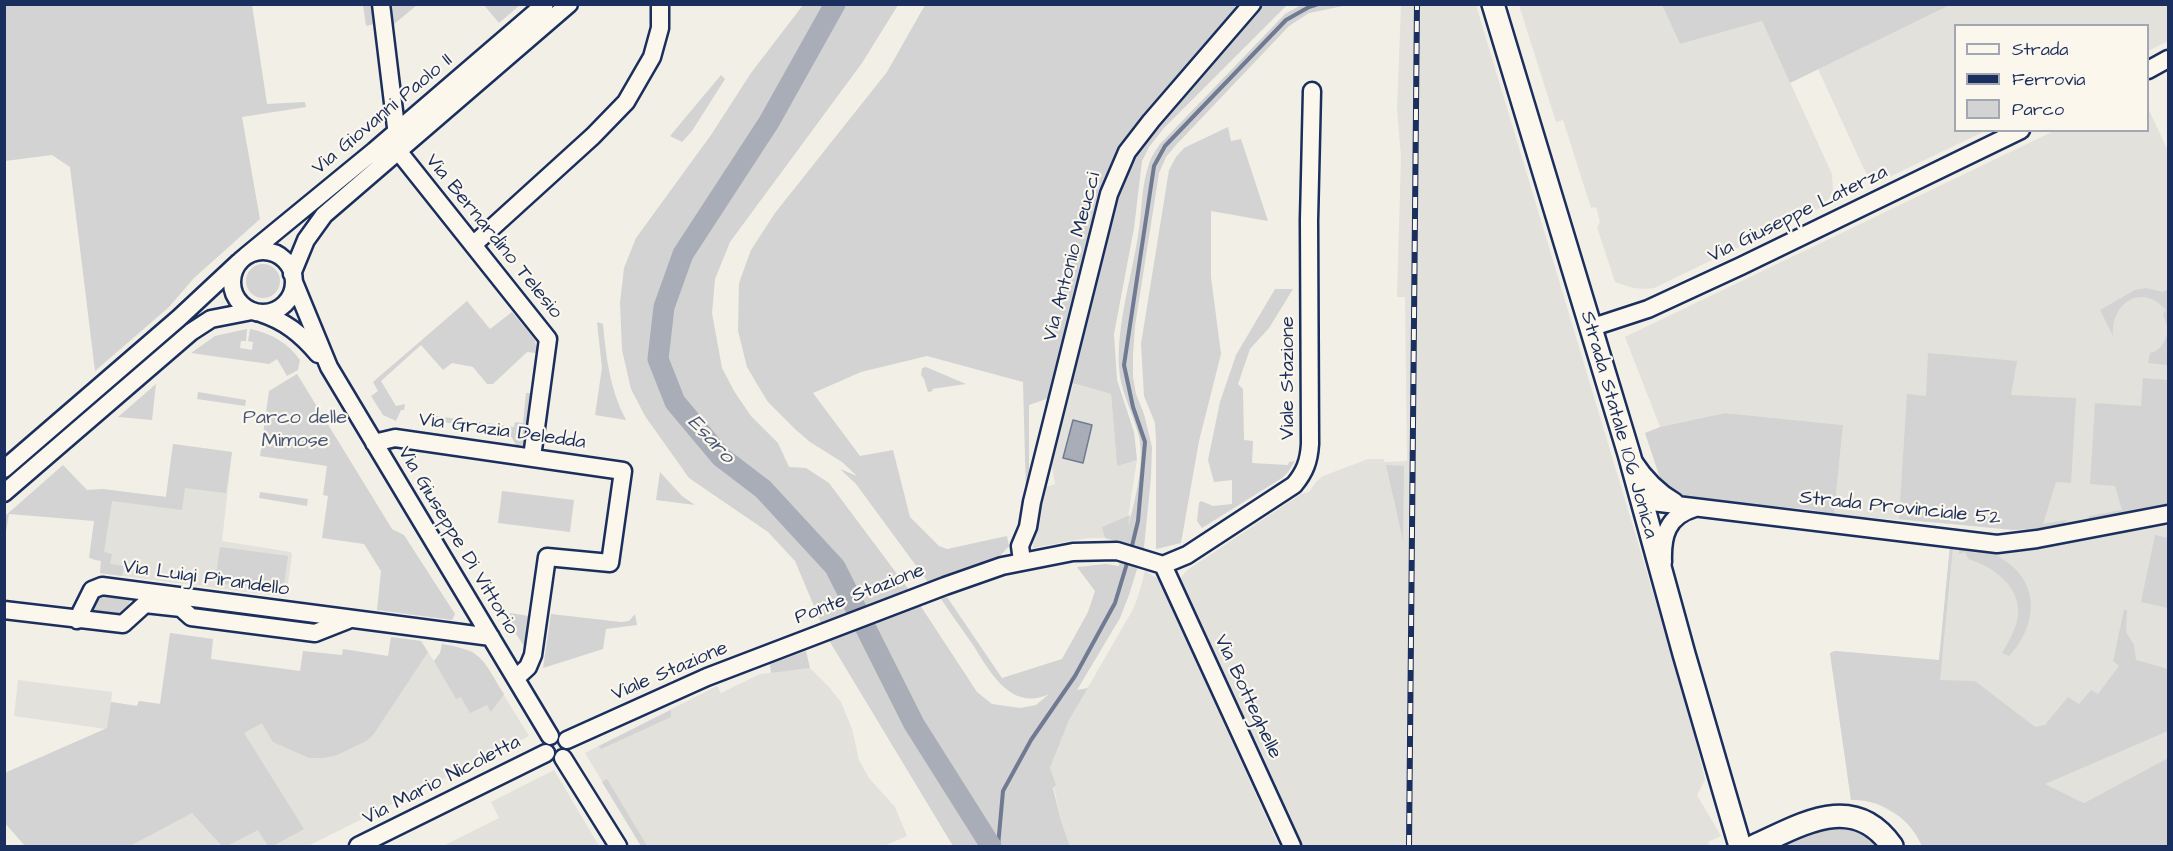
<!DOCTYPE html>
<html>
<head>
<meta charset="utf-8">
<style>
  body { margin:0 }
  #map { position:relative; width:2173px; height:851px; overflow:hidden; background:#f2efe6; font-family:"Architects Daughter",sans-serif }
  canvas { display:block }
  .frame { position:absolute; inset:0; border:6px solid #1b2f5e; pointer-events:none }
  .legend { position:absolute; left:1954px; top:24px; width:195px; height:108px; box-sizing:border-box; background:#fbf7ec; border:2px solid #a1a7b3; margin:0; padding:8px 10px; list-style:none; font-size:18px; color:#1b2f5e }
  .legend li { display:flex; align-items:center; gap:12px; height:30px }
  .legend b { width:30px; border:2px solid #a1a7b3 }
</style>
</head>
<body>
<div id="map">
<canvas width="2173" height="851"></canvas>
<div class="frame"></div>
<ul class="legend">
<li><b style="height:8px;background:#fbf7ec"></b>Strada</li>
<li><b style="height:8px;background:#1b2f5e"></b>Ferrovia</li>
<li><b style="height:16px;background:#d2d3d2"></b>Parco</li>
</ul>
</div>
<script>
const context = document.querySelector('canvas').getContext('2d');
context.lineJoin = 'round';
function fill(path, color) { context.fillStyle = color; context.fill(path, 'evenodd'); }
function trace(path, color, width, dash) { context.strokeStyle = color; context.lineWidth = width; context.lineCap = dash ? 'butt' : 'round'; context.setLineDash(dash || []); context.stroke(path); }
function drawText(font, color, halo, rows, align = 'center') {
  context.font = font + ' "Architects Daughter",sans-serif'; context.lineWidth = 4.5; context.setLineDash([]); context.textBaseline = 'middle'; context.strokeStyle = halo; context.fillStyle = color; for (const [text, x, y, turn = 0] of rows) {
    context.save(); context.translate(x, y); context.rotate((+turn || 0) * Math.PI / 180); context.textAlign = isNaN(turn) ? turn : align; if (halo) context.strokeText(text, 0, 0); context.fillText(text, 0, 0); context.restore();
  }
}
const built = new Path2D(`
  M1401,5H1476L1688,709L1705,780L1697,795L1721,836L1708,842L1710,846H1302L1180,579L1186,571L1301,494L1309,492L1316,482L1323,476L1368,459H1384V462L1407,461L1405,297H1397L1401,157L1397,109Z
  M1519,5H1662L1680,44L1762,21L1832,174L1833,190L1829,199L1820,208L1654,288L1645,289L1633,288L1615,282L1597,227L1600,222L1596,207L1591,208L1563,120L1556,122Z
  M1950,5H2168V41L2148,51V26H1956V130L1985,131L1883,180L1873,179L1868,176L1863,167L1818,69Z
  M2148,108L2168,151V507L2064,526L2028,530L1838,515L1834,514L1843,425L1725,413L1660,427L1625,337L2054,131L2148,130Z
  M1073,384L1111,394L1117,465L1137,460L1124,542L1105,538H1087L1033,548L1034,521L1041,489L1055,484L1052,465Z
  M173,444L232,452L222,541L291,552L292,556L286,597L100,573L101,561L93,560L102,489L166,497Z
  M2168,525V758L2084,803L2044,784L1922,846L1912,827L1900,817L1876,803L1862,800H1851L1830,653L1835,651L1939,660L1950,546L2021,550Z
  M1145,571L1159,579L1279,846H1070L1061,821L1050,768L1069,720L1132,611L1138,597Z
  M450,645L472,651L483,661L529,736L308,846H25L5,823L4,773L106,729L14,716L18,680L112,692L111,702L137,706L139,701L161,704L428,652L434,661L440,653Z
  M810,668L829,687L841,702L852,729L859,760L869,778L895,807L907,836L884,846H641L585,753L717,686L721,693L760,674Z
  M554,770L599,846H443L499,818L491,802Z`);
const green = new Path2D(`
  M4,5H252L267,104L305,102L306,107L242,117L260,219L194,278L169,307L95,371L70,167L52,155L5,161Z
  M363,5H372L374,24L366,26Z
  M390,5V4L417,5L393,25Z
  M484,5H520L499,23Z
  M803,5H898L862,63L730,242L715,279L712,313L722,368L734,391L751,416L778,443L789,467L806,468L829,483L918,602L977,692L992,704L1020,708L1036,705L1049,694C1011,712 990,672 973,645C962,629 951,614 941,599L947,597L1002,678L1062,659L1088,612L1095,591L1077,567L1106,564L1119,566L1124,543L1105,538L1102,527L1130,515L1128,527C1135,501 1146,459 1138,433C1132,411 1120,390 1119,367C1117,324 1131,279 1138,236C1142,212 1141,187 1149,164C1151,157 1156,150 1160,144L1285,14L1301,5H1348L1309,13L1289,26L1176,145L1166,157L1159,173L1135,326L1133,355V377L1136,394L1144,414L1152,447L1151,477L1144,547L1129,595L1120,618L1077,690L1088,688L1069,720L1050,768L1056,785L1053,788L1061,821L1070,846H953L827,637L795,561L768,532L689,478L645,416L631,389L622,350L620,303L624,268L636,238L711,135L751,73Z
  M925,5H1241L1135,127L1110,167L1102,186L1049,398L1029,405V477L1026,495L1023,382L927,356L861,372L813,393L860,456L893,450L910,517L939,546L947,549L1007,536L1009,546L998,558L928,582L856,484L840,469L857,476L842,462L810,442L795,429L768,402L757,384L747,367L738,331L739,283L751,250L775,213L887,72Z
  M1261,5H1287L1164,128L1149,147L1142,161L1134,228L1114,334L1117,380L1134,432L1137,460L1117,466L1111,394L1068,382L1117,189C1150,119 1210,63 1261,5Z
  M1662,5H1950L1790,83L1762,21L1680,44Z
  M721,75L725,79L692,131L682,142L670,136Z
  M1228,127L1231,141L1241,139L1268,221L1211,211V277L1221,354L1199,441L1181,543L1156,549V440L1155,423L1144,396L1141,344L1169,170L1176,157L1184,148Z
  M246 281a17 17 0 1 1 34 0a17 17 0 1 1-34 0Z
  M2146,288L2163,292L2168,289V328L2163,314L2166,310C2142,282 2110,303 2113,336L2100,310L2135,290Z
  M1275,289H1293L1269,328L1250,349L1238,384L1243,389L1244,440L1253,441L1252,463L1288,465L1289,462L1295,461L1288,472L1282,478L1202,528L1197,521L1199,503L1201,501L1213,506L1232,504V480L1214,482L1208,460L1220,402L1236,355Z
  M467,301L490,329L512,312L535,340L537,353L527,352L493,384H487L473,367L452,363L443,370L421,345L381,381L396,406L405,404L404,410H401L396,421L383,415L371,396L378,391L373,382Z
  M597,322L603,324C606,358 610,390 626,420L595,415L602,368Z
  M247,329L246,341H241L240,348L252,350L253,342L248,341L250,329C271,333 288,343 300,360L298,370L287,376L277,359L269,364L191,353L215,336Z
  M2168,330V365L2148,363L2150,353C2162,350 2165,342 2168,330Z
  M1928,353L2017,361L2011,395L2076,398L2071,483L2056,482L2043,524L2066,520L2064,526L2013,530L1899,519L1907,394L1926,396Z
  M926,367L966,384L932,389L933,391L928,392L924,379L921,375L922,368Z
  M297,374L392,529L404,535L455,614L452,620L377,610L381,571L364,544L322,538L328,496L323,495L327,466L260,456L269,391Z
  M2143,378L2168,380V507L2088,522L2089,516L2122,510L2115,486L2090,484L2095,403L2141,406Z
  M156,384L152,420L118,417Z
  M198,392L246,400L245,406L197,399Z
  M526,393H531L525,445H516L508,431L435,421L436,416L514,427L515,422L523,423Z
  M1725,413L1843,425L1834,514L1806,509L1681,498L1662,484L1645,433L1660,427Z
  M173,444L232,452L226,493L185,488L182,510L112,501L104,552L112,554L110,564L124,566L122,576L100,573L101,561L89,558L94,521L9,514L5,538V516L63,465L87,490L102,489L166,497Z
  M1386,465L1404,466L1403,540Z
  M660,472L682,496L695,505L656,500Z
  M502,491L574,500L570,532L498,523Z
  M260,492L308,499L307,506L259,498Z
  M2155,535L2168,538V608L2141,602Z
  M1950,546H1953L1940,680L1975,681L2035,727L2045,725L2068,697L2079,704L2091,690L2098,694L2119,666L2113,661L2124,610H2127L2126,632L2134,645L2136,660L2168,669V731L2045,784L2084,803L2168,758V846H1922C1910,818 1882,799 1851,800L1830,653L1835,651L1939,660Z
  M220,547L288,556L283,592L215,583Z
  M1959,547C1967,548 1975,548 1983,549C1990,551 1997,555 2004,560C2041,584 2037,626 2009,656L2002,653C2009,641 2017,628 2018,614C2020,585 1992,566 1968,559L1965,552L1959,554Z
  M99,593L128,596L130,601L127,608L120,615L96,612L90,607Z
  M510,613L529,616L524,646L508,622Z
  M551,614L621,622L629,621L635,614L637,625L606,629L603,649L543,668Z
  M170,633L213,639L211,659L300,671L303,651L342,655L343,649L388,656L391,637L421,641L428,652L373,735L366,741L337,755L324,758H309L273,742L262,723L244,733L304,829L273,846H268L258,830L227,846H222L192,813L130,846H25L5,823V773L107,728L111,702L137,706L139,701L160,704Z
  M442,644C485,652 482,659 504,694L491,712L487,705L470,713L461,697L456,699L434,661L440,653Z
  M806,651L810,668L771,673L770,664Z
  M671,710V717L601,749L599,746Z
  M607,779L647,846H641L602,782Z
  M1843,826L1863,832L1880,846H1777L1821,827Z`);
const water = new Path2D(`
  M1073,420L1092,425L1083,463L1063,458Z`);
const stream = new Path2D(`
  M1131,550L1138,521L1145,442L1133,407L1124,365L1154,166L1165,146L1286,20L1309,7L1318,4
  M998,846L1003,791L1031,740L1075,676L1115,603L1128,560`);
const river = new Path2D(`
  M835,4L769,122L683,254L664,307L658,359L675,402L721,457L763,489L835,567L914,724L991,846`);
const minor = new Path2D(`
  M381,4L399,152L548,339L532,457
  M2148,70L2168,59
  M473,245L593,136L626,102L652,57L660,28V4
  M232 282a31 31 0 1 1 62 0a31 31 0 1 1-62 0Z
  M246,256L374,151L545,4
  M292,274L306,240L324,215L569,4
  M294,282L329,367L550,736
  M260,313C285,321 301,334 318,354
  M1590,328L1648,309L1741,266L2021,130
  M374,443L395,438L623,471L610,563L547,557L533,655L528,667L516,678
  M1634,462C1645,479 1658,492 1675,502
  M4,469L179,318L239,262
  M4,493L191,332L211,319L252,311
  M1643,505L1652,502L1997,544L2037,539L2168,514
  M1022,561L1020,546L1028,527L1032,502L1109,194L1127,152L1151,121L1252,4
  M1663,562C1662,536 1667,516 1695,508
  M1163,565L1292,846
  M4,610L123,624L145,604L181,608L191,617L315,633L348,620
  M77,620L92,590L102,586L491,637
  M567,740L707,677L945,586L1002,566L1073,552L1117,551L1163,565L1187,555L1294,485C1305,472 1309,461 1310,444L1309,220L1312,91
  M563,758L618,846
  M358,846L546,753`);
const major = new Path2D(`
  M1493,4L1629,454L1684,654L1740,846
  M1754,846C1801,825 1853,791 1892,846`);
const rail = new Path2D(`
  M1409,846L1417,4`);
const streetNames = [
  ["Via Giovanni Paolo II",383,115,-40],
  ["Via Giuseppe Laterza",1798,215,-26],
  ["Via Bernardino Telesio",493,237,51],
  ["Via Antonio Meucci",1073,257,-75],
  ["Viale Stazione",1289,378,-90],
  ["Strada Statale 106 Jonica",1618,425,74],
  ["Via Grazia Deledda",502,432,8],
  ["Strada Provinciale 52",1900,509,6],
  ["Via Giuseppe Di Vittorio",457,541,59],
  ["Via Luigi Pirandello",206,579,8],
  ["Ponte Stazione",860,595,-21],
  ["Viale Stazione",670,672,-23],
  ["Via Botteghelle",1247,697,65],
  ["Via Mario Nicoletta",442,781,-27]
];
const parkNames = [
  ["Parco delle",295,419],
  ["Mimose",295,442]
];
const waterNames = [
  ["Esaro",710,440,47]
];
fill(built, '#e2e1dc');
fill(green, '#d2d3d2');
fill(water, '#a9adb7');
trace(water, '#707b93', 1.5);
trace(stream, '#707b93', 4);
trace(river, '#a9adb7', 21);
trace(minor, '#1b2f5e', 21);
trace(major, '#1b2f5e', 26);
trace(minor, '#fbf7ec', 16);
trace(major, '#fbf7ec', 21);
trace(rail, '#1b2f5e', 6);
trace(rail, '#fbf7ec', 4, [11]);
drawText('20px', '#1b2f5e', '#fbf7ec', streetNames);
drawText('20px', '#49587b', '#fbf7ec', parkNames);
drawText('italic 21px', '#465579', '#fbf7ec', waterNames);
</script>
</body>
</html>
